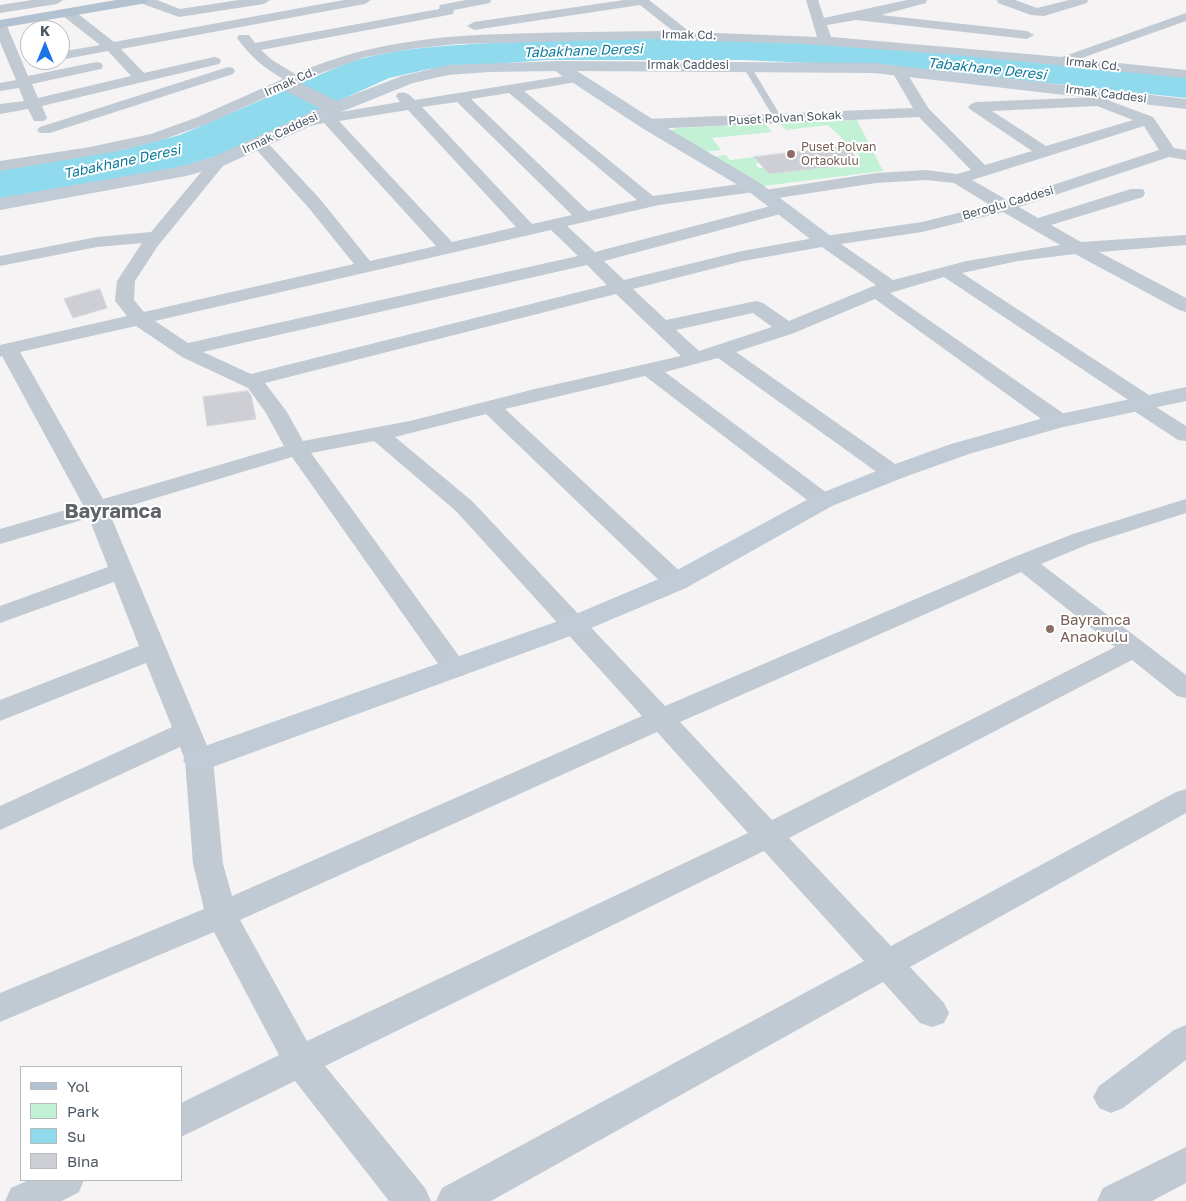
<!DOCTYPE html>
<html>
<head>
<meta charset="utf-8">
<style>
  body { margin:0 }
  #map { position:relative; width:1186px; height:1201px; overflow:hidden; background:#f5f3f3; font-family:"Golos Text",sans-serif }
  canvas { display:block }
  .legend { position:absolute; left:20px; top:1066px; width:162px; height:115px; box-sizing:border-box; background:#fff; border:1px solid #b7bbc0; margin:0; padding:6px 9px; list-style:none; font-size:15px; color:#4a5661 }
  .legend li { display:flex; align-items:center; gap:10px; height:25px }
  .legend b { width:25px; border:1px solid #b7bbc0 }
  .north { position:absolute; left:20px; top:20px; width:50px; height:50px; box-sizing:border-box; background:#fff; border:1px solid #b7bbc0; border-radius:50%; rotate:0deg; font-size:14px; font-weight:700; line-height:20px; text-align:center; color:#4a5661 }
  .north::after { content:''; display:block; margin:auto; width:18px; height:22px; background:#1a73e8; clip-path:polygon(50% 0,100% 100%,50% 72%,0 100%) }
</style>
</head>
<body>
<div id="map">
<canvas width="1186" height="1201"></canvas>
<ul class="legend">
<li><b style="height:6px;background:#b3c2d1"></b>Yol</li>
<li><b style="height:14px;background:#c3f1d5"></b>Park</li>
<li><b style="height:14px;background:#90daee"></b>Su</li>
<li><b style="height:14px;background:#cdcfd5"></b>Bina</li>
</ul>
<div class="north">K</div>
</div>
<script>
const context = document.querySelector('canvas').getContext('2d');
context.lineJoin = 'round';
function fill(path, color) { context.fillStyle = color; context.fill(path, 'evenodd'); }
function trace(path, color, width, dash) { context.strokeStyle = color; context.lineWidth = width; context.lineCap = dash ? 'butt' : 'round'; context.setLineDash(dash || []); context.stroke(path); }
function drawText(font, color, halo, rows, align = 'center') {
  context.font = font + ' "Golos Text",sans-serif'; context.lineWidth = 4; context.setLineDash([]); context.textBaseline = 'middle'; context.strokeStyle = halo; context.fillStyle = color; for (const [text, x, y, turn = 0] of rows) {
    context.save(); context.translate(x, y); context.rotate((+turn || 0) * Math.PI / 180); context.textAlign = isNaN(turn) ? turn : align; if (halo) context.strokeText(text, 0, 0); context.fillText(text, 0, 0); context.restore();
  }
}
const green = new Path2D(`
  M857,120L883,171L763,186L711,157L726,155L730,160L754,157L759,163L755,164L759,168H764L769,174L838,166L839,168L853,166L856,157L860,156L855,152H851L845,146L849,145L828,125L786,130L780,123Z
  M765,124L772,132L712,138L721,150L702,152L670,131L677,128Z`);
const water = new Path2D(`
  M636,38L745,39L902,49L1186,77V98L899,67L743,60H545L429,69L389,78L219,155L181,167L0,200V170L121,150L180,135L347,63C394,48 441,46 490,43C539,41 587,39 636,38Z`);
const building = new Path2D(`
  M845,146L862,163L769,174L754,157Z
  M100,289L107,308L73,318L64,299Z
  M248,391L251,395L256,419L207,426L203,397Z`);
const lane = new Path2D(`
  M743,63L750,65L782,118L781,120L774,118L742,65Z`);
const street = new Path2D(`
  M32,0H63L57,4L0,13V5Z
  M139,0H157L180,9L239,0H270L264,4L179,17L140,3Z
  M344,0H371L365,4L121,49L144,73L214,57L219,58L221,61L219,64L42,106L47,118L44,121H34L28,109L0,114V104L24,101L19,88L0,91V83L16,80L0,42V22L7,26L28,76L96,62L101,63L103,66L101,69L96,70L32,84L38,98L131,76L108,51L60,60H59L60,52L100,45L63,16L61,13L63,10H73L114,42Z
  M466,0H491L490,3L454,10L453,14L448,15L261,50L272,60L295,74C375,39 450,35 536,33C582,32 627,31 673,31L640,5L474,30L467,26L474,22L624,0H649L690,32L817,37L806,0H818L824,18L907,0H927L926,3L881,15L1027,31L1034,35L1027,39L856,20L827,25L831,37L1062,57L1186,13V21L1079,59L1186,70V78L957,55L805,44L652,39L457,44L410,49L365,57L313,76L209,123L162,140L113,152L0,171V161L90,147L151,134L198,117L283,79C264,68 250,56 237,38L239,35H249L255,43L439,9L440,5Z
  M997,0H1015L1037,8L1069,0H1088L1087,3L1044,16L1031,15L998,3Z
  M898,66L903,67L929,109L985,165L1032,151L971,110L968,107L971,104L976,102L1099,97L1153,117L1174,148L1186,150V160L1169,157L1019,207L1038,218L1131,189H1143L1145,193L1143,197L1051,225L1081,242L1186,235V245L1099,252L1186,298V312L1179,310L1075,254L1018,261L962,273L1155,399L1159,403L1156,407L1186,426V441L1178,440L1131,409L1127,405L1130,401L944,277L890,293L1067,416L1070,421L1067,426L1059,427L1051,426L875,299L794,333L736,352L901,468L904,473L901,478L893,480L885,478L718,358L665,372L831,496L834,501L831,506L823,508L815,506L645,376L505,409L685,576L688,582L685,588L676,590L667,588L486,414L395,437L472,501L665,706L1014,557L1073,534L1186,499V513L1089,544L1041,564L1186,675V698L1177,696L1132,660L789,838L891,946L1176,792L1186,789V813L910,967L944,1003L949,1013L944,1023L932,1027L920,1023L883,982L491,1201H436L442,1188L864,961L764,851L325,1066L425,1188L431,1201H389L295,1081L181,1137V1103L279,1055L214,932L0,1022V993L204,909L193,864L185,760L180,747L0,830V806L172,727L146,663L0,721V700L139,646L114,582L0,623V606L108,567L89,518L0,544V529L83,505L2,356L0,357V345L127,316L115,301L117,281L142,243L97,247L0,266V256L97,237L151,232L213,158H225L227,161L157,247L135,281L134,300L144,312L354,264L308,207L253,146L251,143L253,140H265L320,199L370,261L436,246L324,123L304,127L299,125L296,122L299,119L400,102L396,96L398,93C406,91 409,94 415,100L577,74L582,75L584,78L582,81L524,91L653,196L754,182L760,183L762,187L760,191L754,192L659,205L567,226L595,252L782,203L788,204L791,208L788,212L604,261L624,280L742,251L825,236L922,222L990,205L954,183L926,180L876,183L765,200L759,199L757,195L759,191L765,190L876,173L926,170L957,174L971,170L919,117L648,129L643,127L640,124L643,121L648,119L913,108L891,70L893,67ZM509,93L637,200L588,211L471,99ZM457,102L572,215L532,224L422,107ZM1097,106L1133,120L1046,146L992,111ZM408,110L516,227L452,242L339,121ZM1144,126L1159,150L1007,200L972,180ZM1003,212L1060,245L967,261L893,280L841,244L922,232ZM551,230L578,256L188,343L155,321ZM822,247L876,285L789,321L763,303L756,301L666,320L633,289L743,261ZM587,265L607,285L251,374L203,352ZM616,294L681,356L535,389L410,421L303,441L287,412L265,383ZM753,313L772,327L699,351L676,330ZM136,326L182,357L248,388L266,413L284,446L103,499L20,352ZM374,441L456,511L642,716L232,896L223,864L213,760L109,512L292,457L446,675L455,678L464,675L468,669L464,663L311,453ZM1021,572L1115,647L772,820L680,722ZM657,732L748,833L307,1041L240,920Z
  M228,67L233,68L235,71L233,74L50,133H40L37,130L40,127Z
  M1186,1025V1060L1123,1108L1111,1113L1099,1108L1093,1097L1099,1086L1174,1030Z
  M1186,1147V1183L1152,1201H1097L1103,1188Z
  M29,1180H84L79,1192L62,1201H5L11,1188Z`);
const secondary = new Path2D(`
  M558,61L874,63L1186,99V109L874,73L577,71L654,120L760,183L832,237L835,241L832,245L825,247L818,245L748,191L642,128L555,71L489,72L448,75L413,83L341,112L225,165L186,176L0,210V198L183,166L213,157L329,104L402,76L448,65Z
  M1186,387V401L1063,427L969,454L902,478L832,506L686,588L584,631L210,768L199,771L188,768L183,760L188,752L564,619L666,576L814,496L884,468L951,444L1051,416Z`);
const primary = new Path2D(`
  M116,0H148L146,3L141,4L0,28V20Z`);
const streetBridge = new Path2D(`
  M287,84L335,108`);
const markers = [
  [791,154,5,"#8d6e63"],
  [1050,629,5,"#8d6e63"]
];
const farStreetnames = [
  ["Irmak Cd.",689,35,1],
  ["Irmak Cd.",1093,64,6],
  ["Irmak Caddesi",688,65],
  ["Irmak Cd.",290,82,-24],
  ["Irmak Caddesi",1106,94,7],
  ["Puset Polvan Sokak",785,118,-3],
  ["Irmak Caddesi",280,133,-25],
  ["Beroğlu Caddesi",1008,203,-16]
];
const farEducationnames = [
  ["Puset Polvan",801,147],
  ["Ortaokulu",801,161]
];
const farWaternames = [
  ["Tabakhane Deresi",583,51,-2],
  ["Tabakhane Deresi",987,69,6],
  ["Tabakhane Deresi",122,162,-12]
];
const educationNames = [
  ["Bayramca",1060,620],
  ["Anaokulu",1060,637]
];
const districtNames = [
  ["Bayramca",113,512]
];
fill(green, '#c3f1d5');
fill(water, '#90daee');
fill(building, '#cdcfd5');
trace(building, '#d7d9de', 1);
fill(lane, '#c1cad2');
fill(street, '#c1cad2');
fill(secondary, '#c1cbd6');
fill(primary, '#b3c2d1');
trace(streetBridge, '#c1cad2', 14);
for (const [x, y, r, color] of markers) { const dot = new Path2D(); dot.arc(x, y, r, 0, 2 * Math.PI); context.fillStyle = color; context.fill(dot); trace(dot, '#fff', 2); }
drawText('12px', '#4a5661', '#fff', farStreetnames);
drawText('12px', '#785e54', '#fff', farEducationnames, 'left');
drawText('italic 14px', '#0c7c9b', '#fff', farWaternames);
drawText('15px', '#785e54', '#fff', educationNames, 'left');
drawText('bold 20px', '#5f6368', '#fff', districtNames);
</script>
</body>
</html>
